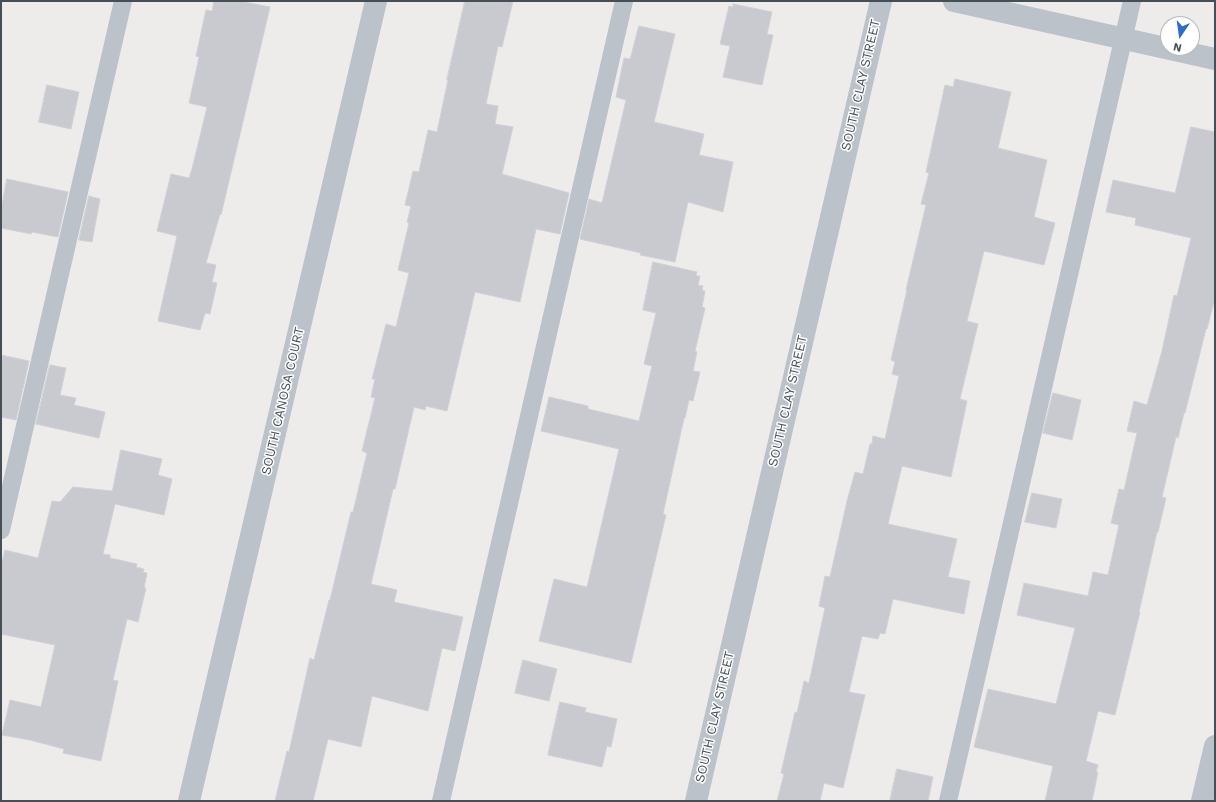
<!DOCTYPE html>
<html>
<head>
<meta charset="utf-8">
<style>
  body { margin:0 }
  #map { position:relative; width:1216px; height:802px; overflow:hidden; background:#eeebeb; font-family:"Work Sans",sans-serif }
  canvas { display:block }
  .frame { position:absolute; inset:0; border:2px solid #464e56; pointer-events:none }
  .north { position:absolute; left:1160px; top:16px; width:40px; height:40px; box-sizing:border-box; background:#fff; border:1px solid #b5b8bb; border-radius:50%; rotate:193deg; font-size:11px; font-weight:700; line-height:16px; text-align:center; color:#464e56 }
  .north::after { content:''; display:block; margin:auto; width:14px; height:18px; background:#2b6dc8; clip-path:polygon(50% 0,100% 100%,50% 72%,0 100%) }
</style>
</head>
<body>
<div id="map">
<canvas width="1216" height="802"></canvas>
<div class="frame"></div>
<div class="north">N</div>
</div>
<script>
const context = document.querySelector('canvas').getContext('2d');
context.lineJoin = 'round';
function fill(path, color) { context.fillStyle = color; context.fill(path, 'evenodd'); }
function trace(path, color, width, dash) { context.strokeStyle = color; context.lineWidth = width; context.lineCap = dash ? 'butt' : 'round'; context.setLineDash(dash || []); context.stroke(path); }
function drawText(font, color, halo, rows, align = 'center') {
  context.font = font + ' "Work Sans",sans-serif'; context.lineWidth = 3; context.setLineDash([]); context.textBaseline = 'middle'; context.strokeStyle = halo; context.fillStyle = color; for (const [text, x, y, turn = 0] of rows) {
    context.save(); context.translate(x, y); context.rotate((+turn || 0) * Math.PI / 180); context.textAlign = isNaN(turn) ? turn : align; if (halo) context.strokeText(text, 0, 0); context.fillText(text, 0, 0); context.restore();
  }
}
const building = new Path2D(`
  M214,1H239L270,7L221,215L220,214L206,263L216,265L212,282L217,283L210,314L205,313L200,330L158,321L177,236L157,231L171,174L189,178L192,169L207,107L189,103L199,57L196,56L206,10L212,11Z
  M465,1H513L502,47L498,46L486,104L498,106L495,124L513,127L502,174L569,193L560,234L536,229L520,302L475,292L447,411L426,406L425,410L414,407L395,489H393L371,584L397,590L394,602L463,617L455,651L442,648L428,711L372,696L361,747L328,739L313,801H275L287,751L289,752L310,658L314,660L329,600H330L351,512H353L367,453L362,451L375,398L371,397L375,379H372L386,324L396,327L409,273L398,270L409,223L407,222L411,206L405,205L413,171L419,172L428,130L437,132L448,80H447Z
  M733,4L772,12L767,34L773,35L762,85L723,77L730,46L720,44L729,6L733,7Z
  M639,26L675,34L654,122L704,134L699,155L733,162L723,212L688,202L675,262L640,255L641,253L580,239L589,199L602,203L626,100L616,97L624,58L630,59Z
  M955,79L1011,92L998,148L1047,160L1034,217L1055,223L1044,265L984,251L967,321L978,324L960,399L967,401L951,477L902,466L888,524L957,539L948,577L970,581L964,614L893,599L885,634L880,633L878,639L862,636L849,692L865,695L843,788L824,783L820,801H777L784,774L781,773L795,712L797,713L804,681L809,683L817,645L825,608L819,606L825,576L830,577L847,501L855,472L863,474L870,444H872L873,436L885,439L899,376L892,374L895,362L891,360L907,290H906L926,205L921,204L929,173L926,172L945,85L953,87Z
  M47,85L79,92L71,129L39,122Z
  M1191,127L1215,132V298L1207,329H1206L1185,413H1184L1178,438L1176,437L1162,497L1166,498L1158,532H1157L1139,612H1140L1115,715L1098,711L1086,761L1098,765L1096,772H1098L1092,801H1045L1053,766L974,747L988,689L1056,704L1075,628L1017,615L1024,583L1088,596L1093,572L1108,575L1119,525L1111,523L1119,489L1124,490L1137,433L1127,431L1134,401L1147,405L1162,351L1174,295L1177,296L1191,238L1135,225L1136,218L1106,212L1113,180L1175,193Z
  M7,179L68,192L58,237L32,232L31,234L1,228V211Z
  M89,196L100,199L92,242L79,240Z
  M653,262L697,272L696,276H700L698,285L703,286L702,290L705,291L702,307L705,308L695,351L697,352L693,371L700,372L693,401L689,400L685,418H684L663,514L666,515L631,663L539,641L554,579L587,587L619,449L541,431L549,397L588,406V409L639,421L652,366L644,364L656,313L643,310Z
  M1,355L29,361L16,420L1,417Z
  M50,365L66,368L60,395L76,398L74,405L105,412L99,438L36,424Z
  M1053,393L1081,400L1072,440L1043,433Z
  M121,450L162,459L158,475L172,479L164,515L115,504L103,554L110,555V558L137,564L136,567L144,569L143,572L147,573L144,588H146L138,622L127,619L113,680L118,681L101,761L63,753L64,749L30,740L2,735L10,700L41,707L55,645L1,634V566L5,550L38,558L52,501L60,502L73,487L112,491Z
  M1032,493L1062,499L1056,528L1025,522Z
  M523,660L557,669L549,701L515,693Z
  M560,702L586,708L585,712L617,719L611,747L607,746L602,767L548,755Z
  M897,769L933,777L928,801H890Z`);
const lane = new Path2D(`
  M1,530L123,1
  M441,801L624,1
  M948,801L1132,1`);
const street = new Path2D(`
  M954,1L1215,59
  M189,801L376,1
  M696,801L881,1
  M1202,801L1215,746`);
const streetNames = [
  ["SOUTH CLAY STREET",861,85,-77],
  ["SOUTH CANOSA COURT",283,401,-77],
  ["SOUTH CLAY STREET",788,401,-77],
  ["SOUTH CLAY STREET",715,717,-77]
];
fill(building, '#c9cad0');
trace(building, '#d0d1d6', 1);
trace(lane, '#bbc2c9', 18);
trace(street, '#bbc2c9', 22);
drawText('13px', '#464e56', '#fff', streetNames);
</script>
</body>
</html>
